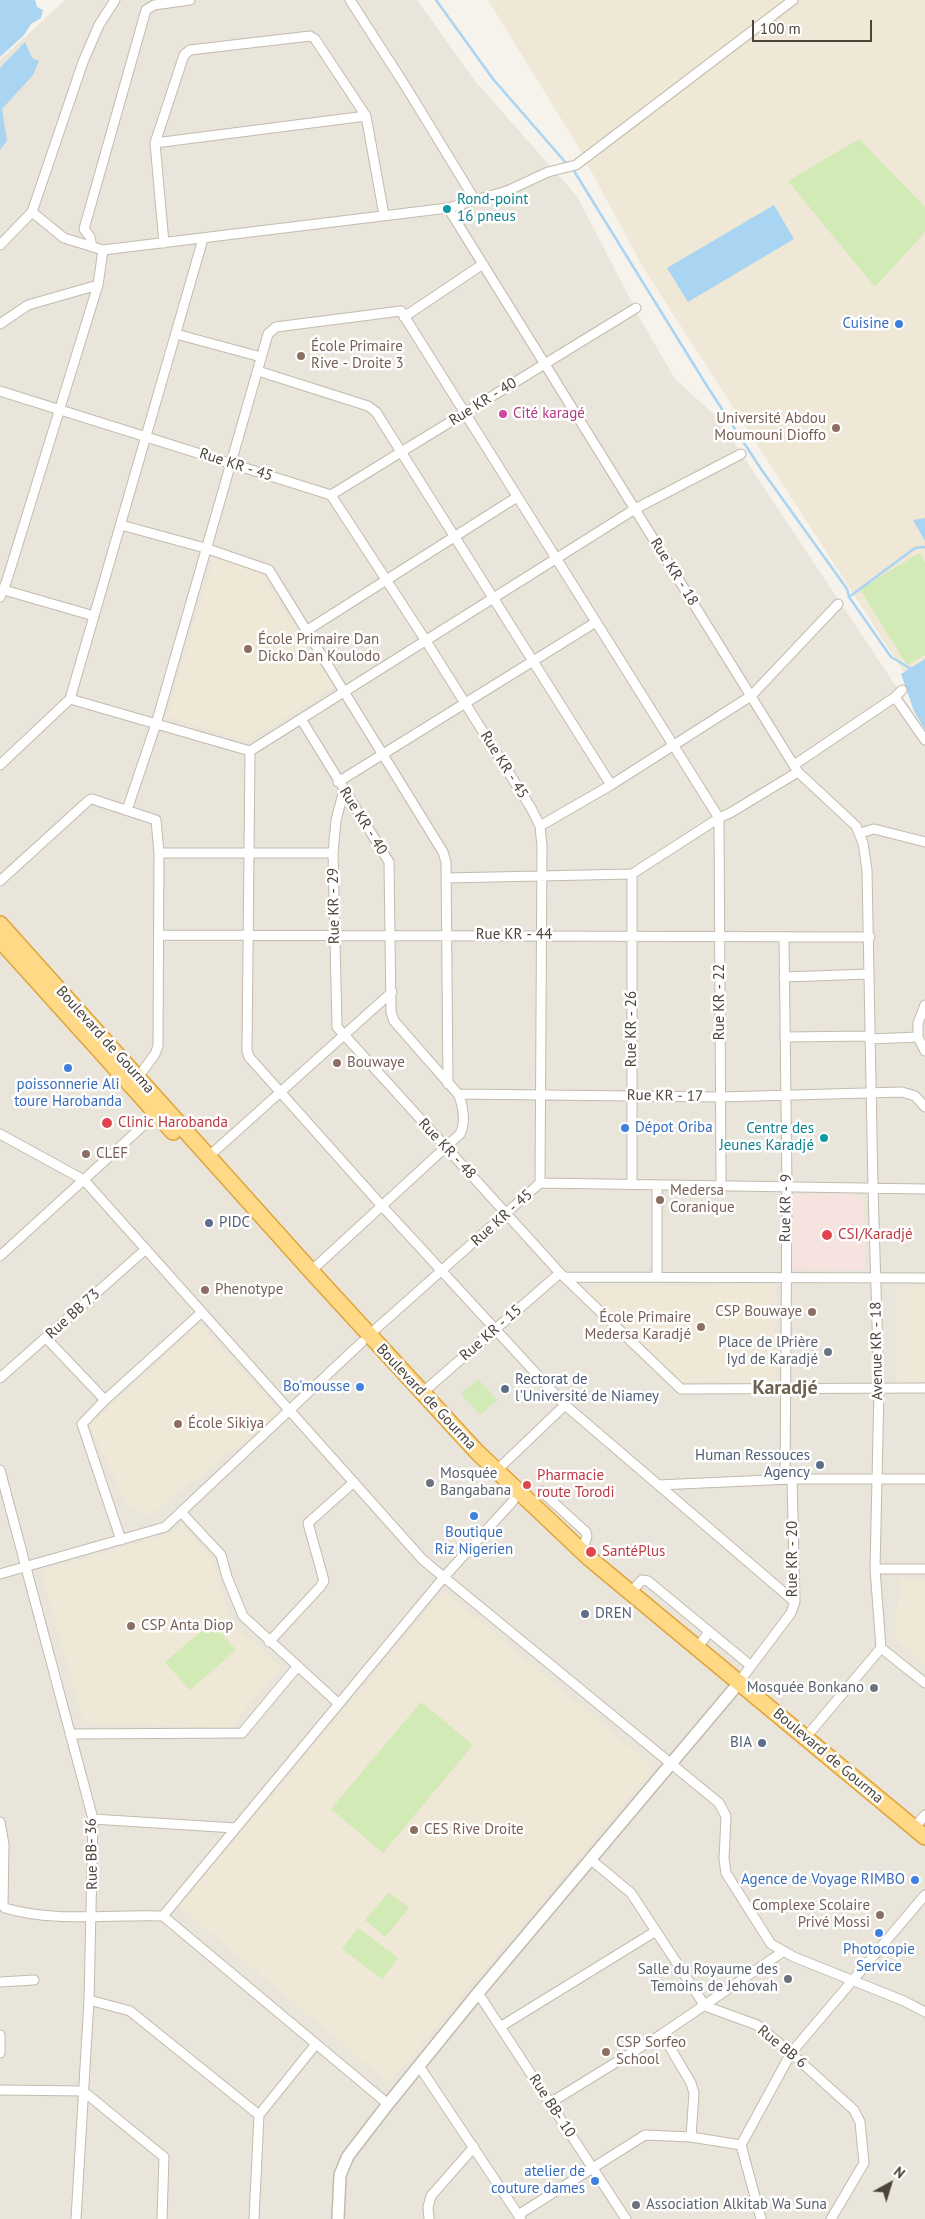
<!DOCTYPE html>
<html>
<head>
<meta charset="utf-8">
<style>
  body { margin:0 }
  #map { position:relative; width:925px; height:2219px; overflow:hidden; background:#f6f3ec; font-family:"PT Sans",sans-serif }
  canvas { display:block }
  .north { position:absolute; left:865px; top:2159px; width:50px; height:50px; -webkit-text-stroke:4px #fff; paint-order:stroke; rotate:39deg; font-size:14px; font-weight:700; line-height:20px; text-align:center; color:#4b4439 }
  .north::after { content:''; display:block; margin:auto; width:18px; height:22px; background:#4b4439; clip-path:polygon(50% 0,100% 100%,50% 72%,0 100%) }
  .scale { position:absolute; left:752px; top:20px; width:120px; height:22px; box-sizing:border-box; border:2px solid #4b4439; border-top:0; padding-left:6px; font-size:15px; line-height:18px; white-space:nowrap; color:#4b4439; -webkit-text-stroke:4px #fff; paint-order:stroke }
</style>
</head>
<body>
<div id="map">
<canvas width="925" height="2219"></canvas>
<div class="north">N</div>
<div class="scale">100 m</div>
</div>
<script>
const context = document.querySelector('canvas').getContext('2d');
context.lineJoin = 'round';
function fill(path, color) { context.fillStyle = color; context.fill(path, 'evenodd'); }
function trace(path, color, width, dash) { context.strokeStyle = color; context.lineWidth = width; context.lineCap = dash ? 'butt' : 'round'; context.setLineDash(dash || []); context.stroke(path); }
function drawText(font, color, halo, rows, align = 'center') {
  context.font = font + ' "PT Sans",sans-serif'; context.lineWidth = 5; context.setLineDash([]); context.textBaseline = 'middle'; context.strokeStyle = halo; context.fillStyle = color; for (const [text, x, y, turn = 0] of rows) {
    context.save(); context.translate(x, y); context.rotate((+turn || 0) * Math.PI / 180); context.textAlign = isNaN(turn) ? turn : align; if (halo) context.strokeText(text, 0, 0); context.fillText(text, 0, 0); context.restore();
  }
}
const residential = new Path2D(`
  M65,0H417L475,81L577,196L642,322L675,379L717,417L925,730V2219H0V60Z`);
const education = new Path2D(`
  M488,0H925V705L644,269L576,143Z
  M214,557L258,571L334,687L247,741L171,718L168,714Z
  M775,1285V1382H681L587,1293L592,1287Z
  M897,1286H925V1382L897,1383Z
  M200,1324L280,1412L149,1516L128,1506L89,1425Z
  M182,1524L212,1557L232,1624L281,1667L230,1728L84,1723L41,1571L170,1534Z
  M901,1579H925V1664L894,1638Z
  M444,1591L654,1768L389,2083L179,1906Z`);
const medical = new Path2D(`
  M855,1193L864,1202L865,1270L790,1269L791,1194Z`);
const green = new Path2D(`
  M859,139L925,207V232L875,287L788,181Z
  M919,553L925,562V655L907,665L860,589Z
  M478,1379L497,1400L480,1415L461,1394Z
  M212,1622L236,1650L190,1690L165,1662Z
  M421,1702L473,1745L383,1853L331,1809Z
  M389,1892L409,1908L385,1937L365,1920Z
  M358,1928L398,1958L382,1979L342,1949Z`);
const water = new Path2D(`
  M0,0H35L37,7L43,10L41,18L31,24L24,35L0,57Z
  M25,42L32,58L39,61L33,75L2,109L7,141L0,150V68Z
  M774,205L794,239L688,302L667,268Z
  M925,518V541L913,520Z
  M925,659V730L914,711L901,674Z`);
const stream = new Path2D(`
  M436,0L493,79L566,163
  M574,171L707,386L761,469L847,589L849,597L891,657L913,670
  M849,597L915,548L925,547`);
const minor = new Path2D(`
  M350,0L406,87L475,200
  M155,143L366,116
  M448,208L798,772L856,826L863,843L867,870L873,1188L879,1389L875,1569L881,1648L806,1737
  M32,212L64,238L103,250L448,208L507,191L548,172L576,165L793,0
  M164,243L155,143L184,55L190,50L310,36L315,39L366,116L384,215
  M0,245L32,212L83,62L99,25L115,0
  M92,247L90,237L84,229L146,10L154,5L190,0
  M404,317L483,264
  M0,324L28,305L98,285
  M176,334L261,357
  M258,371L368,406L376,412L611,785
  M0,391L331,495L426,641L531,808L540,826L542,846L540,1183L369,1335
  M331,495L636,308
  M121,525L205,548L269,570L443,852L446,862L448,1084
  M4,590L94,616
  M0,597L6,583L98,285L103,250
  M306,631L517,497
  M895,697L925,740
  M70,699L250,751L635,509L741,454
  M301,719L389,862L391,1012L394,1021L458,1094C463,1104 466,1124 460,1134L311,1271
  M250,751L247,1051L249,1057L382,1206L565,1405L795,1602
  M0,765L70,699L203,239
  M794,765L895,697L902,690
  M338,782L596,622
  M344,790L336,820L333,853L337,1027L560,1273L681,1389L925,1388
  M127,810L156,724L268,334L276,327L401,311L719,818L721,1186
  M540,826L611,785L751,696L838,604
  M860,833L874,829L925,842
  M159,853H333
  M632,874V1184
  M446,878L632,874L719,818L730,813L798,772
  M0,881L89,800L92,799L156,820L159,853L158,1046L155,1054L139,1076
  M159,935L870,937
  M784,937L787,1187L785,1479
  M784,977L869,974
  M785,1037L869,1036
  M918,1037V1023L925,1005
  M869,1039L918,1037L925,1051
  M458,1094L720,1097L902,1092L915,1096L925,1107
  M0,1134L84,1180L423,1560L719,1803L726,1816L724,1859L726,1873L771,1944L794,1957L904,2001L925,2012
  M208,1157L392,992
  M540,1183L925,1189
  M0,1256L157,1113
  M657,1276V1185
  M564,1277L925,1278
  M46,1338L105,1400
  M0,1378L146,1249
  M422,1393L560,1273
  M0,1470L93,1819L89,2000L76,2219
  M496,1471L565,1405
  M658,1485L792,1479H925
  M541,1491L586,1532L587,1536L582,1552
  M181,1512L221,1555L227,1577L243,1616L339,1704
  M121,1540L82,1424L105,1400L202,1312
  M875,1569H925
  M0,1574L165,1527L362,1342
  M630,1593L642,1580L648,1581L751,1666
  M269,1642L320,1587L324,1581L308,1523L354,1482
  M697,1648L709,1632
  M881,1648L925,1683
  M739,1682L791,1613L795,1602L792,1479
  M70,1734L242,1733L297,1667
  M93,1819L235,1828
  M0,1822L4,1844L3,1906L5,1908C54,1923 111,1914 163,1916L388,2104
  M914,1828L925,1815
  M590,1859L631,1893L705,2006L757,2025L791,2053L854,2110L860,2122L864,2163L831,2219
  M163,1916L444,1577L513,1501
  M0,1982L34,1980
  M478,1993L626,2219
  M89,2000L130,2011L259,2115L254,2219
  M500,2027L656,1931
  M662,2034L691,2083L694,2093L691,2137
  M0,2035V2053
  M419,2066L521,2219
  M0,2090L83,2091L164,2157L162,2219
  M550,2103L662,2034L784,1951
  M259,2115L316,2044
  M518,2215L645,2135L691,2137L741,2145
  M429,2219L428,2207L431,2196L474,2147
  M761,2219L741,2145L791,2053L925,1895`);
const tertiary = new Path2D(`
  M338,2219L340,2175L348,2156L388,2104L478,1993L733,1690`);
const trunk = new Path2D(`
  M0,924L311,1271L477,1452L589,1558L925,1837
  M0,940L173,1132`);
const markers = [
  [447,209,5,"#0f9aa8"],
  [899,324,5,"#3f7fe0"],
  [301,356,5,"#8d6e63"],
  [503,414,5,"#d1479c"],
  [836,428,5,"#8d6e63"],
  [248,649,5,"#8d6e63"],
  [337,1063,5,"#8d6e63"],
  [68,1068,5,"#3f7fe0"],
  [107,1123,6,"#e0444e"],
  [625,1128,5,"#3f7fe0"],
  [824,1138,5,"#0f9aa8"],
  [86,1154,5,"#8d6e63"],
  [660,1200,5,"#8d6e63"],
  [209,1223,5,"#5c6f8a"],
  [827,1235,6,"#e0444e"],
  [205,1290,5,"#8d6e63"],
  [812,1312,5,"#8d6e63"],
  [701,1327,5,"#8d6e63"],
  [828,1352,5,"#6b7280"],
  [360,1387,5,"#3f7fe0"],
  [505,1389,5,"#5c6f8a"],
  [178,1424,5,"#8d6e63"],
  [820,1465,5,"#5c6f8a"],
  [430,1483,5,"#6b7280"],
  [527,1485,5,"#e0444e"],
  [474,1516,5,"#3f7fe0"],
  [591,1552,6,"#e0444e"],
  [585,1614,5,"#5c6f8a"],
  [131,1626,5,"#8d6e63"],
  [874,1688,5,"#6b7280"],
  [762,1743,5,"#5c6f8a"],
  [414,1830,5,"#8d6e63"],
  [915,1880,5,"#3f7fe0"],
  [880,1915,5,"#8d6e63"],
  [879,1933,5,"#3f7fe0"],
  [788,1979,5,"#6b7280"],
  [606,2052,5,"#8d6e63"],
  [595,2181,5,"#3f7fe0"],
  [636,2205,5,"#6b7280"]
];
const cultureNames = [
  ["Rond-point",457,200],
  ["16 pneus",457,217],
  ["Centre des",814,1129,"right"],
  ["Jeunes Karadjé",814,1146,"right"]
];
const shopNames = [
  ["Cuisine",889,324],
  ["poissonnerie Ali",68,1085,"center"],
  ["toure Harobanda",68,1102,"center"],
  ["Dépot Oriba",635,1128,"left"],
  ["Bo'mousse",350,1387],
  ["Boutique",474,1533,"center"],
  ["Riz Nigerien",474,1550,"center"],
  ["Agence de Voyage RIMBO",905,1880],
  ["Photocopie",879,1950,"center"],
  ["Service",879,1967,"center"],
  ["atelier de",585,2172],
  ["couture dames",585,2189]
];
const educationNames = [
  ["École Primaire",311,347],
  ["Rive - Droite 3",311,364],
  ["Université Abdou",826,419,"right"],
  ["Moumouni Dioffo",826,436,"right"],
  ["École Primaire Dan",258,640],
  ["Dicko Dan Koulodo",258,657],
  ["Bouwaye",347,1063],
  ["CLEF",96,1154],
  ["Medersa",670,1191],
  ["Coranique",670,1208],
  ["Phenotype",215,1290],
  ["CSP Bouwaye",802,1312,"right"],
  ["École Primaire",691,1318,"right"],
  ["Medersa Karadjé",691,1335,"right"],
  ["École Sikiya",188,1424],
  ["CSP Anta Diop",141,1626],
  ["CES Rive Droite",424,1830],
  ["Complexe Scolaire",870,1906,"right"],
  ["Privé Mossi",870,1923,"right"],
  ["CSP Sorfeo",616,2043],
  ["School",616,2060]
];
const streetNames = [
  ["Rue KR - 40",483,402,-32],
  ["Rue KR - 45",236,465,18],
  ["Rue KR - 18",674,572,58],
  ["Rue KR - 45",504,765,58],
  ["Rue KR - 40",363,821,58],
  ["Rue KR - 29",334,906,-91],
  ["Rue KR - 44",514,935],
  ["Rue KR - 22",720,1002,-90],
  ["Rue KR - 26",632,1029,-90],
  ["Boulevard de Gourma",105,1040,48],
  ["Rue KR - 17",665,1096,1],
  ["Rue KR - 48",447,1149,47],
  ["Rue KR - 9",786,1208,-89],
  ["Rue KR - 45",502,1218,-42],
  ["Rue BB 73",73,1314,-42],
  ["Rue KR - 15",491,1333,-41],
  ["Avenue KR - 18",877,1351,-91],
  ["Boulevard de Gourma",426,1397,47],
  ["Rue KR - 20",793,1559,-90],
  ["Boulevard de Gourma",828,1756,40],
  ["Rue BB- 36",92,1854,-91],
  ["Rue BB 6",782,2047,39],
  ["Rue BB- 10",552,2106,57]
];
const hotelNames = [
  ["Cité karagé",513,414]
];
const healthNames = [
  ["Clinic Harobanda",118,1123],
  ["CSI/Karadjé",838,1235],
  ["Pharmacie",537,1476],
  ["route Torodi",537,1493],
  ["SantéPlus",602,1552]
];
const serviceNames = [
  ["PIDC",219,1223],
  ["Rectorat de",515,1380],
  ["l'Université de Niamey",515,1397],
  ["Human Ressouces",810,1456,"right"],
  ["Agency",810,1473,"right"],
  ["DREN",595,1614],
  ["BIA",752,1743,"right"]
];
const worshipNames = [
  ["Place de lPrière",818,1343],
  ["Iyd de Karadjé",818,1360],
  ["Mosquée",440,1474,"left"],
  ["Bangabana",440,1491,"left"],
  ["Mosquée Bonkano",864,1688],
  ["Salle du Royaume des",778,1970],
  ["Temoins de Jehovah",778,1987],
  ["Association Alkitab Wa Suna",646,2205,"left"]
];
const districtNames = [
  ["Karadjé",785,1388]
];
fill(residential, '#eae5da');
fill(education, '#efe8d6');
fill(medical, '#f6e3e0');
fill(green, '#d2eab5');
fill(water, '#a9d4f2');
trace(stream, '#a9d4f2', 2.5);
trace(minor, '#c2bbae', 11);
trace(tertiary, '#c2bbae', 14);
trace(trunk, '#e0a43c', 18);
trace(minor, '#fff', 9);
trace(tertiary, '#fff', 11);
trace(trunk, '#ffd985', 15);
for (const [x, y, r, color] of markers) { const dot = new Path2D(); dot.arc(x, y, r, 0, 2 * Math.PI); context.fillStyle = color; context.fill(dot); trace(dot, '#fff', 2); }
drawText('15px', '#0d838f', '#fff', cultureNames, 'left');
drawText('15px', '#366cbe', '#fff', shopNames, 'right');
drawText('15px', '#785e54', '#fff', educationNames, 'left');
drawText('15px', '#4b4439', '#fff', streetNames);
drawText('15px', '#b23c85', '#fff', hotelNames, 'left');
drawText('15px', '#be3a42', '#fff', healthNames, 'left');
drawText('15px', '#4e5e75', '#fff', serviceNames, 'left');
drawText('15px', '#5b616d', '#fff', worshipNames, 'right');
drawText('bold 20px', '#6e6250', '#fff', districtNames);
</script>
</body>
</html>
